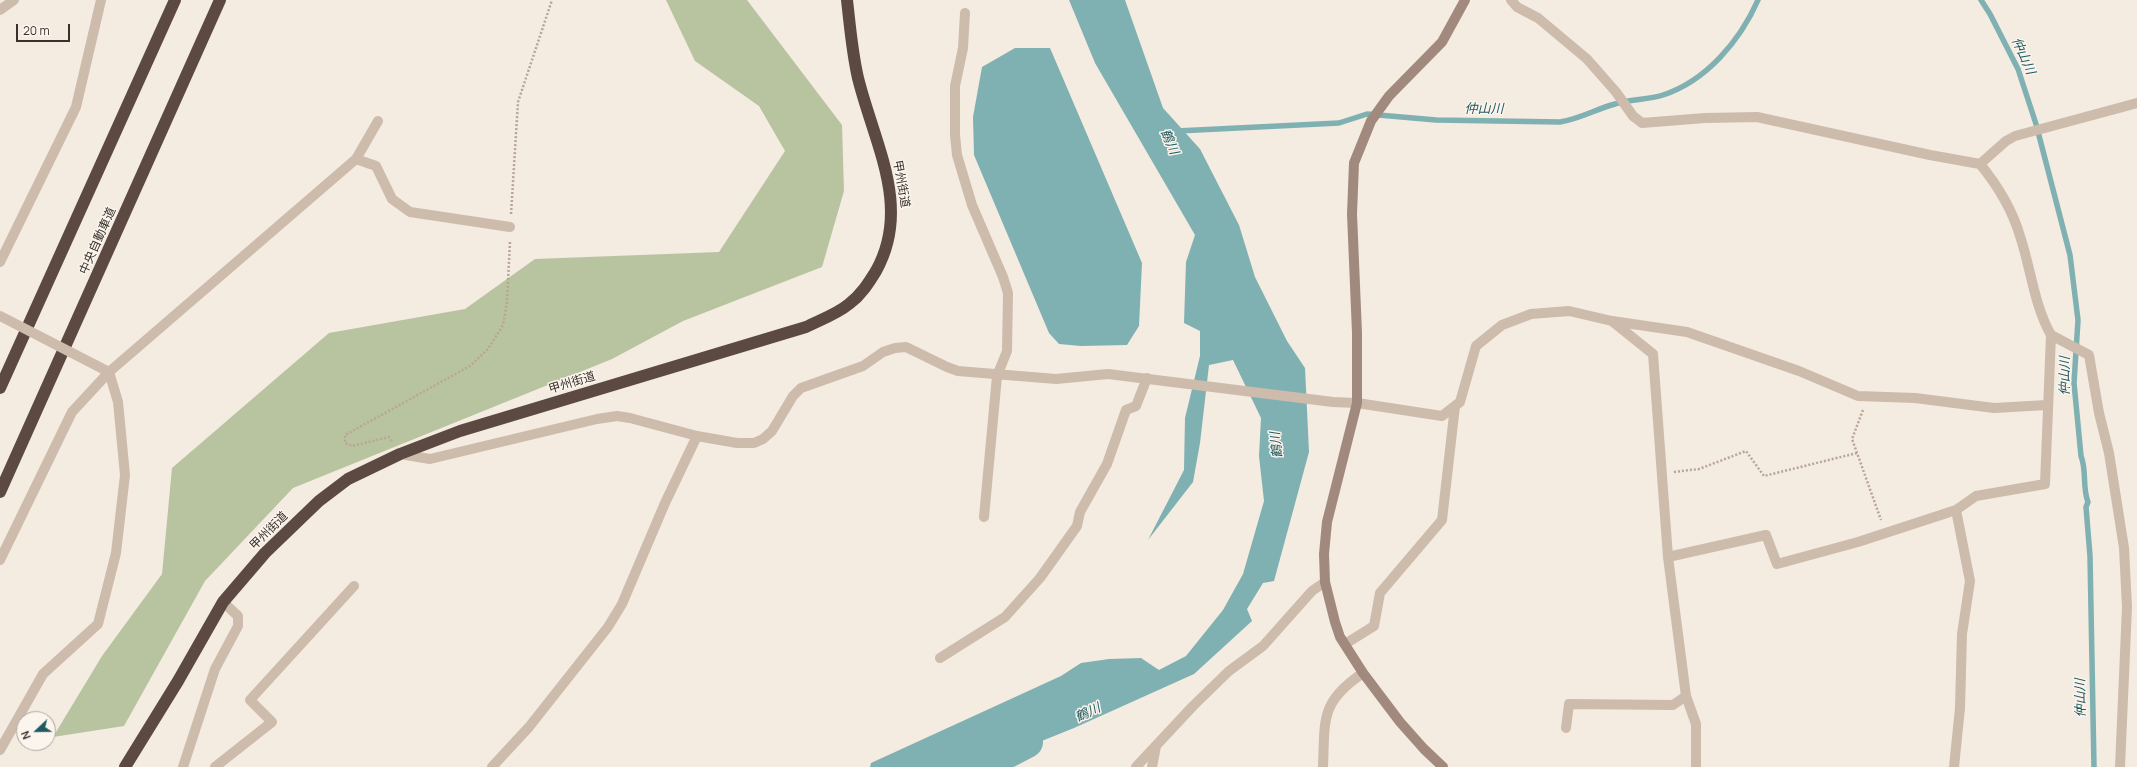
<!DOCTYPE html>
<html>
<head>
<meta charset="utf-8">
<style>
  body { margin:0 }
  #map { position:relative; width:2137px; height:767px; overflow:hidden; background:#f4ebe1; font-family:Manrope,sans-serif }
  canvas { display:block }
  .north { position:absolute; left:16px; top:711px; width:40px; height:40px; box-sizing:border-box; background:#fbf5ee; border:1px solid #aea6a0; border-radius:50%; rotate:248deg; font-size:11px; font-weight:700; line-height:16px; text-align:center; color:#3b302b }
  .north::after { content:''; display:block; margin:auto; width:14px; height:18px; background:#1f5a5e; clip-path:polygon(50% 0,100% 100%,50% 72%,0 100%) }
  .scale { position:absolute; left:16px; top:24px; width:54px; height:18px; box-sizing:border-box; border:2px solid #3b302b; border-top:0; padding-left:5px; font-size:12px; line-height:14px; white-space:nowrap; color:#3b302b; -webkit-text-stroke:3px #fbf5ee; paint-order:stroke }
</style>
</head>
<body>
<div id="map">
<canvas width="2137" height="767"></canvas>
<div class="north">N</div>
<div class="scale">20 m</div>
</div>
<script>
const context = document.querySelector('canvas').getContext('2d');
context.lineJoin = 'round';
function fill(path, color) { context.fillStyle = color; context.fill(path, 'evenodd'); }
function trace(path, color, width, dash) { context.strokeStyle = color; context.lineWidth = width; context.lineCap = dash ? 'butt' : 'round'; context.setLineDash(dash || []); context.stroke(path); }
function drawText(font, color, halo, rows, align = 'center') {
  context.font = font + ' Manrope,"Noto Sans JP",sans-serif'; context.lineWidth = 3; context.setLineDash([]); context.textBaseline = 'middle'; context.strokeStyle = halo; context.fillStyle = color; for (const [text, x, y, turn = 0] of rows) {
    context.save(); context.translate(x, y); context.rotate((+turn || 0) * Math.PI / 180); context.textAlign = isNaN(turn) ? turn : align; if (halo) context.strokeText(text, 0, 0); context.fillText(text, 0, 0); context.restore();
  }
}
const green = new Path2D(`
  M666,0H747L842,125L844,191L822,267L683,321L612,359L293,488L205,581L124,726L53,737L102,656L162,574L172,468L329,333L465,309L535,259L719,252L785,151L759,106L695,61Z`);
const water = new Path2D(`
  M1069,0H1125L1163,108L1200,149L1239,225L1255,277L1287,341L1305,368L1309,452L1274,581L1263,583L1247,609L1252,621L1194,674L1074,728L977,767H870L871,763L1061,676L1081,663L1109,659L1141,658L1159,670L1186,656L1223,610L1243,574L1264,501L1259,456L1261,418L1233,360L1209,365L1200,443L1193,482L1148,540L1184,470L1185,418L1200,356V331L1184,323L1186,262L1195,235L1095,63Z
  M1015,48H1050L1142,263L1139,326L1127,345L1081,346L1059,344L1049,333L974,155L973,117L982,67Z`);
const stream = new Path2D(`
  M1981,0L1990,14L2018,69L2036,124L2070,255L2078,320L2074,383L2081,456C2087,471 2082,487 2088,502L2086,507L2090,556L2094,767
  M1177,131L1339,123L1367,114L1436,120L1560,122C1580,119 1596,109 1615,104C1630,99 1648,100 1663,95C1706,81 1740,41 1758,0`);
const river = new Path2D(`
  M979,767L1027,742`);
const path = new Path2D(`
  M511,214L518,102L552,0
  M1863,410L1852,439L1881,520
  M392,441L389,437L352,446L345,443V435L470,366L488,349L503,325L507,302L510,241
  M1674,472L1699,469L1746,451L1764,476L1857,453`);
const lane = new Path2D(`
  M0,10L14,0
  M984,517L997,376
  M1668,557L1766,535L1777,564L1858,542L1956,510
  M940,658L1005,617L1040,578L1077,526L1080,512L1107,464L1126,410L1136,406L1147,378
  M1566,728L1569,704L1673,705L1686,696L1668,557L1653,354L1612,321
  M183,767L215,669L238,626V616L223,602
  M1152,767L1156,746`);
const street = new Path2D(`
  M1511,0L1517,7L1538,18L1587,59L1616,92L1633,116L1642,123L1705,118L1757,117L1930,155L1980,164C1998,186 2012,209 2020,236C2031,269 2034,305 2051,335L2045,484L1976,496L1956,510L1970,581L1962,634L1960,708L1954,767
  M965,13L963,48L955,86V135L957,155L972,205L1003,277L1008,293L1007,351L997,376
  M356,159L376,166L392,199L410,212L510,227
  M1980,164L2006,141L2015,136L2137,103
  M0,262L76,107L101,0
  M2051,335L2089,355L2099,413L2109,453L2124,548L2127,607L2120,767
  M400,454L430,459L597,419L617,416L630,418L697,436L737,443H754L763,439L772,431L793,396L801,388L863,366L883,352L895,348L906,347L947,367L958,371L1056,379L1108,374L1333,402L1357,403L1442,416L1460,402L1476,346L1502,325L1531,314L1569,311L1612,321L1687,332L1799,371L1858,396L1915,398L1994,408L2047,405
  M0,560L72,412L109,372L356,159L378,121
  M1345,644L1374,626L1380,593L1442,520L1455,406
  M1686,696L1696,724V767
  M0,750L43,674L98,624L116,553L125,475L118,402L109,372
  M215,767L272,722L250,700L354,586
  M492,767L529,727L608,627L622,604L665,503L697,436
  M1136,767L1193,706L1229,671L1263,646L1312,591L1325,582
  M1323,767C1325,719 1320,702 1363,673`);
const secondary = new Path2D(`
  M1443,767L1424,749L1400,722L1363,673L1340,637L1335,622L1325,582L1324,554L1327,522L1357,403V333L1352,214L1354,163L1371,121L1389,96L1442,42L1465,0`);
const highway = new Path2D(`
  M0,388L175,0
  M0,492L220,0
  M125,767L178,681L223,602L265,553L319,501L348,479L400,454L460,431L806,327C820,320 837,314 849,304C861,295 868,284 876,271C912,207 874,143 858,78C852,52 850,26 847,0`);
const streetBridge = new Path2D(`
  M0,316L109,372`);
const streetNames = [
  ["甲州街道",901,184,80],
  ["中央自動車道",98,241,-66],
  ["甲州街道",572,383,-17],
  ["甲州街道",269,531,-45]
];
const waterNames = [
  ["仲山川",2023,56,66],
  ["仲山川",1484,109],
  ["鶴川",1169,142,66],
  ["仲山川",2065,376,-90],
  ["鶴川",1277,445,-96],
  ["仲山川",2081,698,-91],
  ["鶴川",1088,713,-25]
];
fill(green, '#b8c4a0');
fill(water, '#7fb0b2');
trace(stream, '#7fb0b2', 5.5);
trace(river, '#7fb0b2', 32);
trace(path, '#b9a596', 2.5, [2, 2]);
trace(lane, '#cdbbac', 10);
trace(street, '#cdbbac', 10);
trace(secondary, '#a18a7d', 10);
trace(highway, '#5c4a42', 12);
trace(streetBridge, '#cdbbac', 10);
drawText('12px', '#3b302b', '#fbf5ee', streetNames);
drawText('italic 13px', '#1f5a5e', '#fbf5ee', waterNames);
</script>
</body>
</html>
